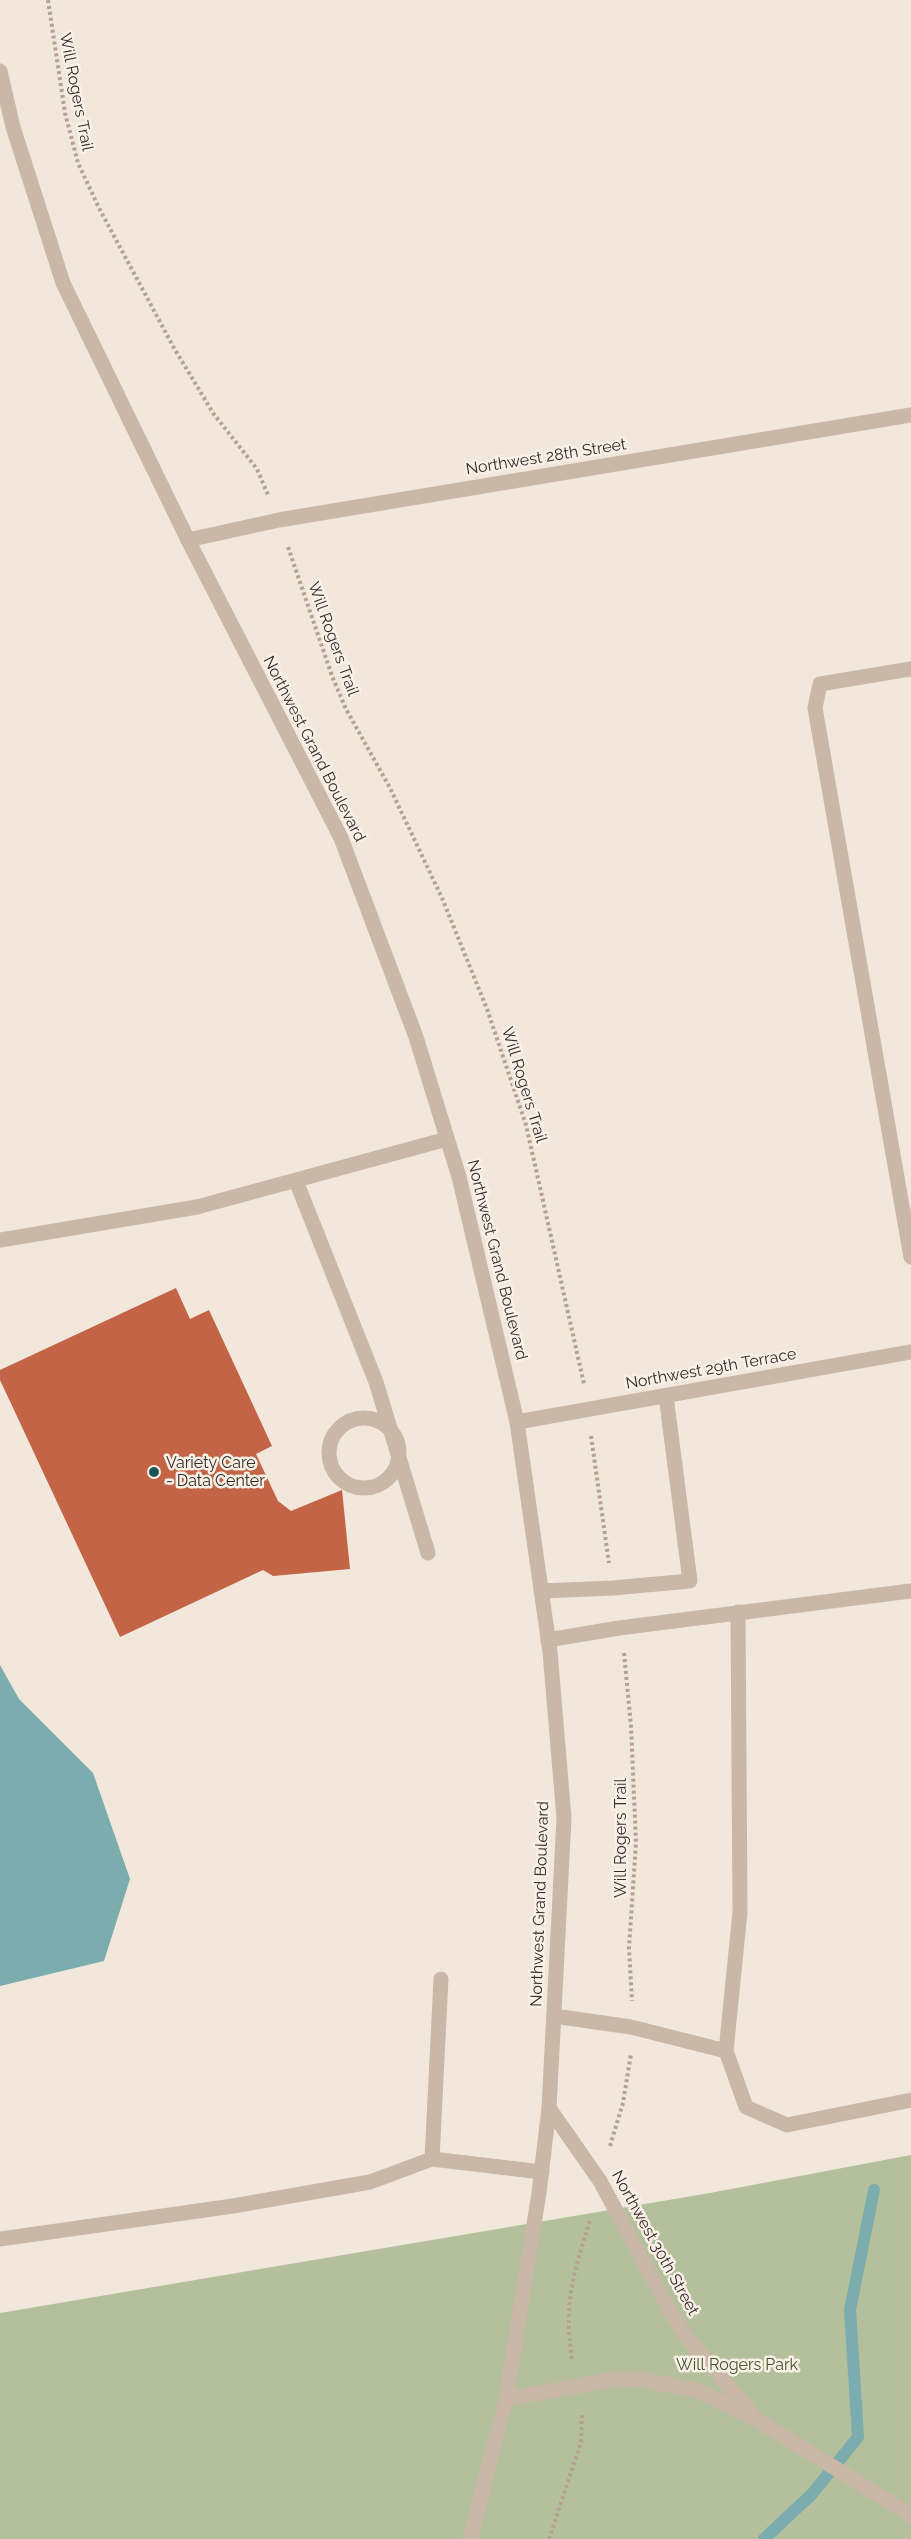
<!DOCTYPE html>
<html>
<head>
<meta charset="utf-8">
<style>
  body { margin:0 }
  canvas { display:block; background:#f1e7db }
</style>
</head>
<body>
<canvas width="911" height="2539"></canvas>
<script>
const context = document.querySelector('canvas').getContext('2d');
context.lineJoin = 'round';
function fill(path, color) { context.fillStyle = color; context.fill(path, 'evenodd'); }
function trace(path, color, width, dash) { context.strokeStyle = color; context.lineWidth = width; context.lineCap = dash ? 'butt' : 'round'; context.setLineDash(dash || []); context.stroke(path); }
function drawText(font, color, halo, rows, align = 'center') {
  context.font = font + ' Raleway,sans-serif'; context.lineWidth = 5; context.setLineDash([]); context.textBaseline = 'middle'; context.strokeStyle = halo; context.fillStyle = color; for (const [text, x, y, turn = 0] of rows) {
    context.save(); context.translate(x, y); context.rotate((+turn || 0) * Math.PI / 180); context.textAlign = isNaN(turn) ? turn : align; if (halo) context.strokeText(text, 0, 0); context.fillText(text, 0, 0); context.restore();
  }
}
const green = new Path2D(`
  M911,2155V2539H0V2313L710,2193Z`);
const water = new Path2D(`
  M0,1665L19,1699L93,1773L130,1879L104,1961L0,1986Z`);
const stream = new Path2D(`
  M764,2539L812,2494L858,2437L850,2310L874,2190`);
const building = new Path2D(`
  M176,1288L190,1319L209,1310L272,1446L256,1454L278,1501L291,1511L342,1490L350,1569L273,1576L263,1570L120,1637L0,1380V1370Z`);
const path = new Path2D(`
  M48,0L65,113L78,163L99,208L174,348L213,413L257,469L268,495
  M288,547L332,676L346,709L390,788L442,898L487,1009L526,1125L584,1384
  M591,1436L609,1563
  M624,1653L631,1726L636,1842L629,1948L632,2001
  M610,2146L623,2103L631,2054
  M572,2359C563,2302 574,2273 590,2220
  M549,2539L581,2442L582,2413`);
const service = new Path2D(`
  M911,669L820,684L815,708L911,1257
  M296,1181L376,1382L428,1553
  M0,1240L197,1207L447,1139
  M329 1453a35 35 0 1 1 70 0a35 35 0 1 1-70 0Z
  M541,1591L613,1588L690,1581L666,1396
  M548,1640L619,1628L911,1591
  M554,2016L631,2027L726,2051L746,2107L787,2125L911,2100
  M726,2051L740,1912L738,1612
  M432,2159L441,1979
  M0,2239L233,2206L370,2182L432,2159L542,2172`);
const minor = new Path2D(`
  M188,540L279,520L911,415
  M517,1422L911,1352
  M549,2108L600,2181L671,2313L690,2341L751,2413
  M506,2399L610,2380L637,2379L697,2390L757,2420L911,2515`);
const tertiary = new Path2D(`
  M0,71L13,127L63,283L188,540L341,838L416,1037L459,1177L517,1422L550,1652L564,1818L549,2108L539,2193L506,2399L470,2539`);
const markers = [
  [154,1472,6,"#1e5356"]
];
const streetNames = [
  ["Will Rogers Trail",76,92,79],
  ["Northwest 28th Street",546,457,-9],
  ["Will Rogers Trail",333,639,70],
  ["Northwest Grand Boulevard",314,749,63],
  ["Will Rogers Trail",524,1085,73],
  ["Northwest Grand Boulevard",497,1260,76],
  ["Northwest 29th Terrace",711,1369,-10],
  ["Will Rogers Trail",621,1838,-90],
  ["Northwest Grand Boulevard",540,1904,-88],
  ["Northwest 30th Street",655,2243,61]
];
const poiNames = [
  ["Variety Care",166,1463],
  ["- Data Center",166,1481]
];
const parkNames = [
  ["Will Rogers Park",737,2365]
];
fill(green, '#b4c09b');
fill(water, '#7bacae');
trace(stream, '#7bacae', 12);
fill(building, '#c36447');
trace(path, '#b5a192', 4, [3, 3]);
trace(service, '#c9b7a7', 15);
trace(minor, '#c9b7a7', 15);
trace(tertiary, '#c9b7a7', 15);
for (const [x, y, r, color] of markers) { const dot = new Path2D(); dot.arc(x, y, r, 0, 2 * Math.PI); context.fillStyle = color; context.fill(dot); trace(dot, '#f9f1e7', 2); }
drawText('16px', '#362c28', '#f9f1e7', streetNames);
drawText('16px', '#362c28', '#f9f1e7', poiNames, 'left');
drawText('16px', '#45542c', '#f9f1e7', parkNames);
</script>
</body>
</html>
